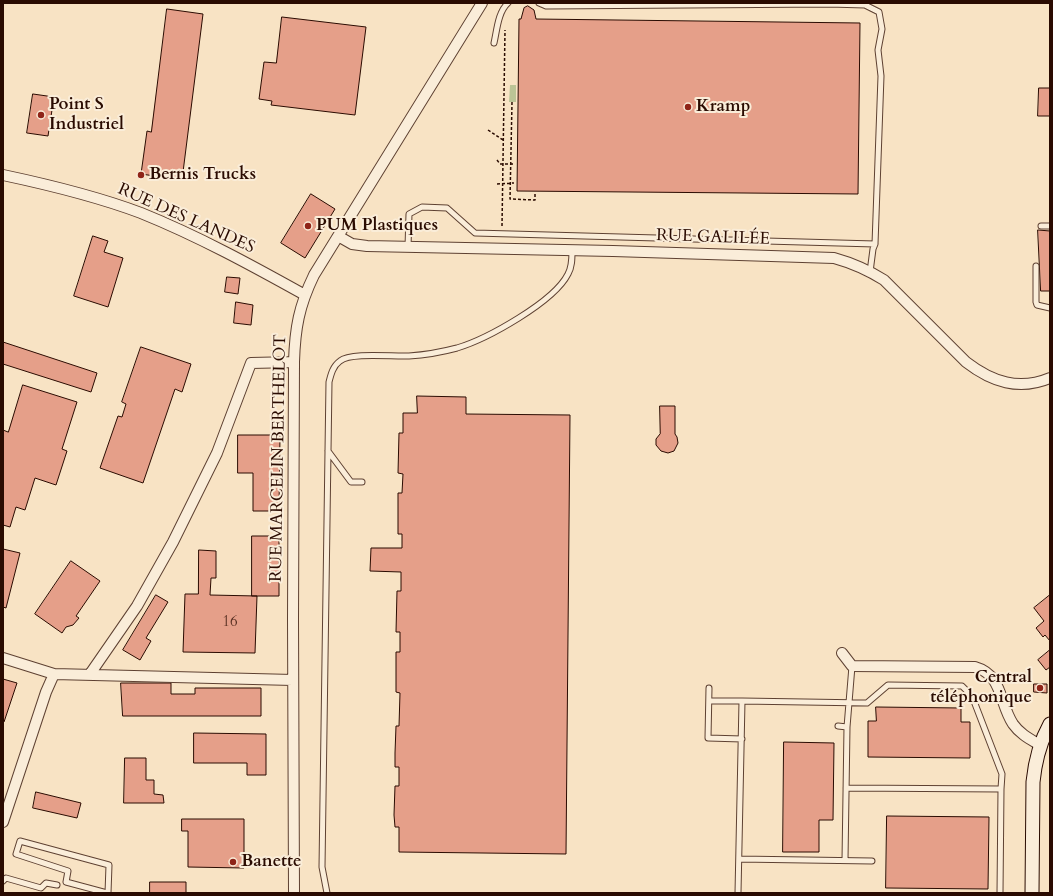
<!DOCTYPE html>
<html>
<head>
<meta charset="utf-8">
<style>
  body { margin:0 }
  #map { position:relative; width:1053px; height:896px; overflow:hidden; background:#f8e3c4; font-family:Cardo,serif }
  canvas { display:block }
  .frame { position:absolute; inset:0; border:4px solid #2a0b01; pointer-events:none }
</style>
</head>
<body>
<div id="map">
<canvas width="1053" height="896"></canvas>
<div class="frame"></div>
</div>
<script>
const context = document.querySelector('canvas').getContext('2d');
context.lineJoin = 'round';
function fill(path, color) { context.fillStyle = color; context.fill(path, 'evenodd'); }
function trace(path, color, width, dash) { context.strokeStyle = color; context.lineWidth = width; context.lineCap = dash ? 'butt' : 'round'; context.setLineDash(dash || []); context.stroke(path); }
function drawText(font, color, halo, rows, align = 'center') {
  context.font = font + ' Cardo,serif'; context.lineWidth = 4; context.setLineDash([]); context.textBaseline = 'middle'; context.strokeStyle = halo; context.fillStyle = color; for (const [text, x, y, turn = 0] of rows) {
    context.save(); context.translate(x, y); context.rotate((+turn || 0) * Math.PI / 180); context.textAlign = isNaN(turn) ? turn : align; if (halo) context.strokeText(text, 0, 0); context.fillText(text, 0, 0); context.restore();
  }
}
const green = new Path2D(`
  M510,85H516V102H509Z`);
const building = new Path2D(`
  M528,6L534,10L536,19L860,23L858,194L517,191L519,19H521L524,8Z
  M167,9L203,14L182,180L141,174L147,131L151,132Z
  M282,17L366,27L355,115L271,105L272,101L259,99L264,62L276,63Z
  M1039,88H1050V116H1038Z
  M33,94L54,97L48,136L27,133Z
  M311,194L335,209L305,258L281,243Z
  M1038,230L1050,231V291H1041Z
  M93,236L108,241L104,252L123,258L108,307L74,296Z
  M227,277L240,278L238,294L225,292Z
  M236,302L253,305L251,325L234,323Z
  M3,342L97,373L91,392L3,364Z
  M141,347L191,364L182,392L175,389L143,483L100,468L118,416L122,417L126,404L122,402Z
  M23,385L77,402L62,449L67,451L56,485L35,478L25,510L16,507L10,527L3,525V430L8,432Z
  M417,396L466,397V414L570,415L566,854L399,852V827H395L394,815L395,786H399V767H395V753L396,726H399L400,693L396,692V652H400V632H396L397,591H401V572L370,571L371,548H402V534H398V493H402L403,474L398,473L399,433H403V413H417Z
  M660,406H675V434L677,437L678,443L674,451L668,453L661,451L656,445V439L660,434Z
  M238,435H280L279,511H253V473H238Z
  M252,536H279V596H252Z
  M3,549L20,553L6,608L3,607Z
  M199,550L216,551V578H211L210,595L257,596L255,653L183,652L185,594H198Z
  M71,561L100,581L76,616L79,618L73,625L66,627L62,633L35,614Z
  M156,595L168,602L146,638L151,641L140,660L123,650Z
  M1050,595V641L1045,635L1043,637L1036,628L1044,621L1034,608Z
  M1050,650V667L1046,670L1038,660Z
  M3,679L17,683L4,722H3Z
  M121,683H171V694H195V688H261V716H123Z
  M1034,684H1047V693L1034,692Z
  M876,707L961,708V722H970V758L868,757V721H876Z
  M194,733L266,734V775H247V763H194Z
  M784,742L834,743L833,820H819V852H783Z
  M125,758H146V780H154V794L163,795L164,803H124Z
  M36,792L81,803L77,818L33,808Z
  M887,816L989,817L988,889L886,888Z
  M182,819H244V868L188,867V831H182Z
  M150,882H186V893H150Z`);
const path = new Path2D(`
  M512,102L510,199L535,200V192
  M488,130L503,140
  M497,160L500,164H515
  M497,184L514,183
  M502,226L505,30`);
const lane = new Path2D(`
  M494,43C497,30 498,12 508,3
  M1041,226H1050
  M408,247L409,214L422,207L447,208L475,233L875,244L881,76L878,50L882,29L879,12L865,5L829,4L546,6L539,3
  M1036,266V302L1037,305L1050,308
  M870,272L873,249L875,244
  M328,451L351,482H362
  M709,688L708,738L742,739
  M709,701H742
  M838,726L847,727
  M739,859L872,861
  M845,860L847,727L852,666
  M3,881L6,878L41,888L46,883L57,885
  M107,893L66,882L68,871L16,854L20,841L109,865L108,893
  M327,893L322,867L329,382C331,374 333,366 340,361C351,352 394,357 409,356C425,355 442,352 457,348C487,339 554,302 568,274C572,267 572,259 572,251
  M738,893L742,701L867,703L888,685L962,686L972,696L1002,774L1001,789L846,788
  M1000,893L1001,789`);
const street = new Path2D(`
  M3,175C50,185 96,196 141,213C198,236 251,265 305,295
  M338,236L352,244L367,246L613,251L834,258C852,263 868,270 884,280L966,362C992,382 1019,391 1050,378
  M842,653L852,666L975,667C1003,675 999,703 1013,724C1020,734 1030,739 1040,745
  M3,658L54,674L293,680
  M90,674L137,606L173,542L217,453L251,363L294,362
  M3,822L46,692L54,674
  M294,893L293,619L294,362C295,328 299,306 314,275L482,3`);
const secondary = new Path2D(`
  M1032,893L1033,782C1035,762 1040,742 1050,724`);
const markers = [
  [688,107,4,"#8f2418"],
  [41,115,4,"#8f2418"],
  [141,175,4,"#8f2418"],
  [308,226,4,"#8f2418"],
  [1040,688,4,"#8f2418"],
  [233,862,4,"#8f2418"]
];
const numberNames = [
  ["16",230,623]
];
const poiNames = [
  ["Point S",49,105],
  ["Industriel",49,125],
  ["Kramp",696,107],
  ["Bernis Trucks",149,175],
  ["PUM Plastiques",316,226],
  ["Central",1032,678,"right"],
  ["téléphonique",1032,698,"right"],
  ["Banette",241,862]
];
const streetNames = [
  ["RUE DES LANDES",186,219,24],
  ["RUE GALILÉE",713,238,2],
  ["RUE MARCELIN BERTHELOT",279,458,-89]
];
fill(green, '#bbc496');
fill(building, '#e59f89');
trace(building, '#2a0b01', 1);
trace(lane, '#5e4132', 7);
trace(street, '#5e4132', 12);
trace(secondary, '#2a0b01', 15);
trace(path, '#2a0b01', 1.5, [3, 2]);
trace(lane, '#faedd9', 5);
trace(street, '#faedd9', 10);
trace(secondary, '#faedd9', 13);
for (const [x, y, r, color] of markers) { const dot = new Path2D(); dot.arc(x, y, r, 0, 2 * Math.PI); context.fillStyle = color; context.fill(dot); trace(dot, '#faedd9', 1.5); }
drawText('15px', '#593023', null, numberNames);
drawText('bold 17px', '#2a0b01', '#faedd9', poiNames, 'left');
drawText('17px', '#2a0b01', '#faedd9', streetNames);
</script>
</body>
</html>
